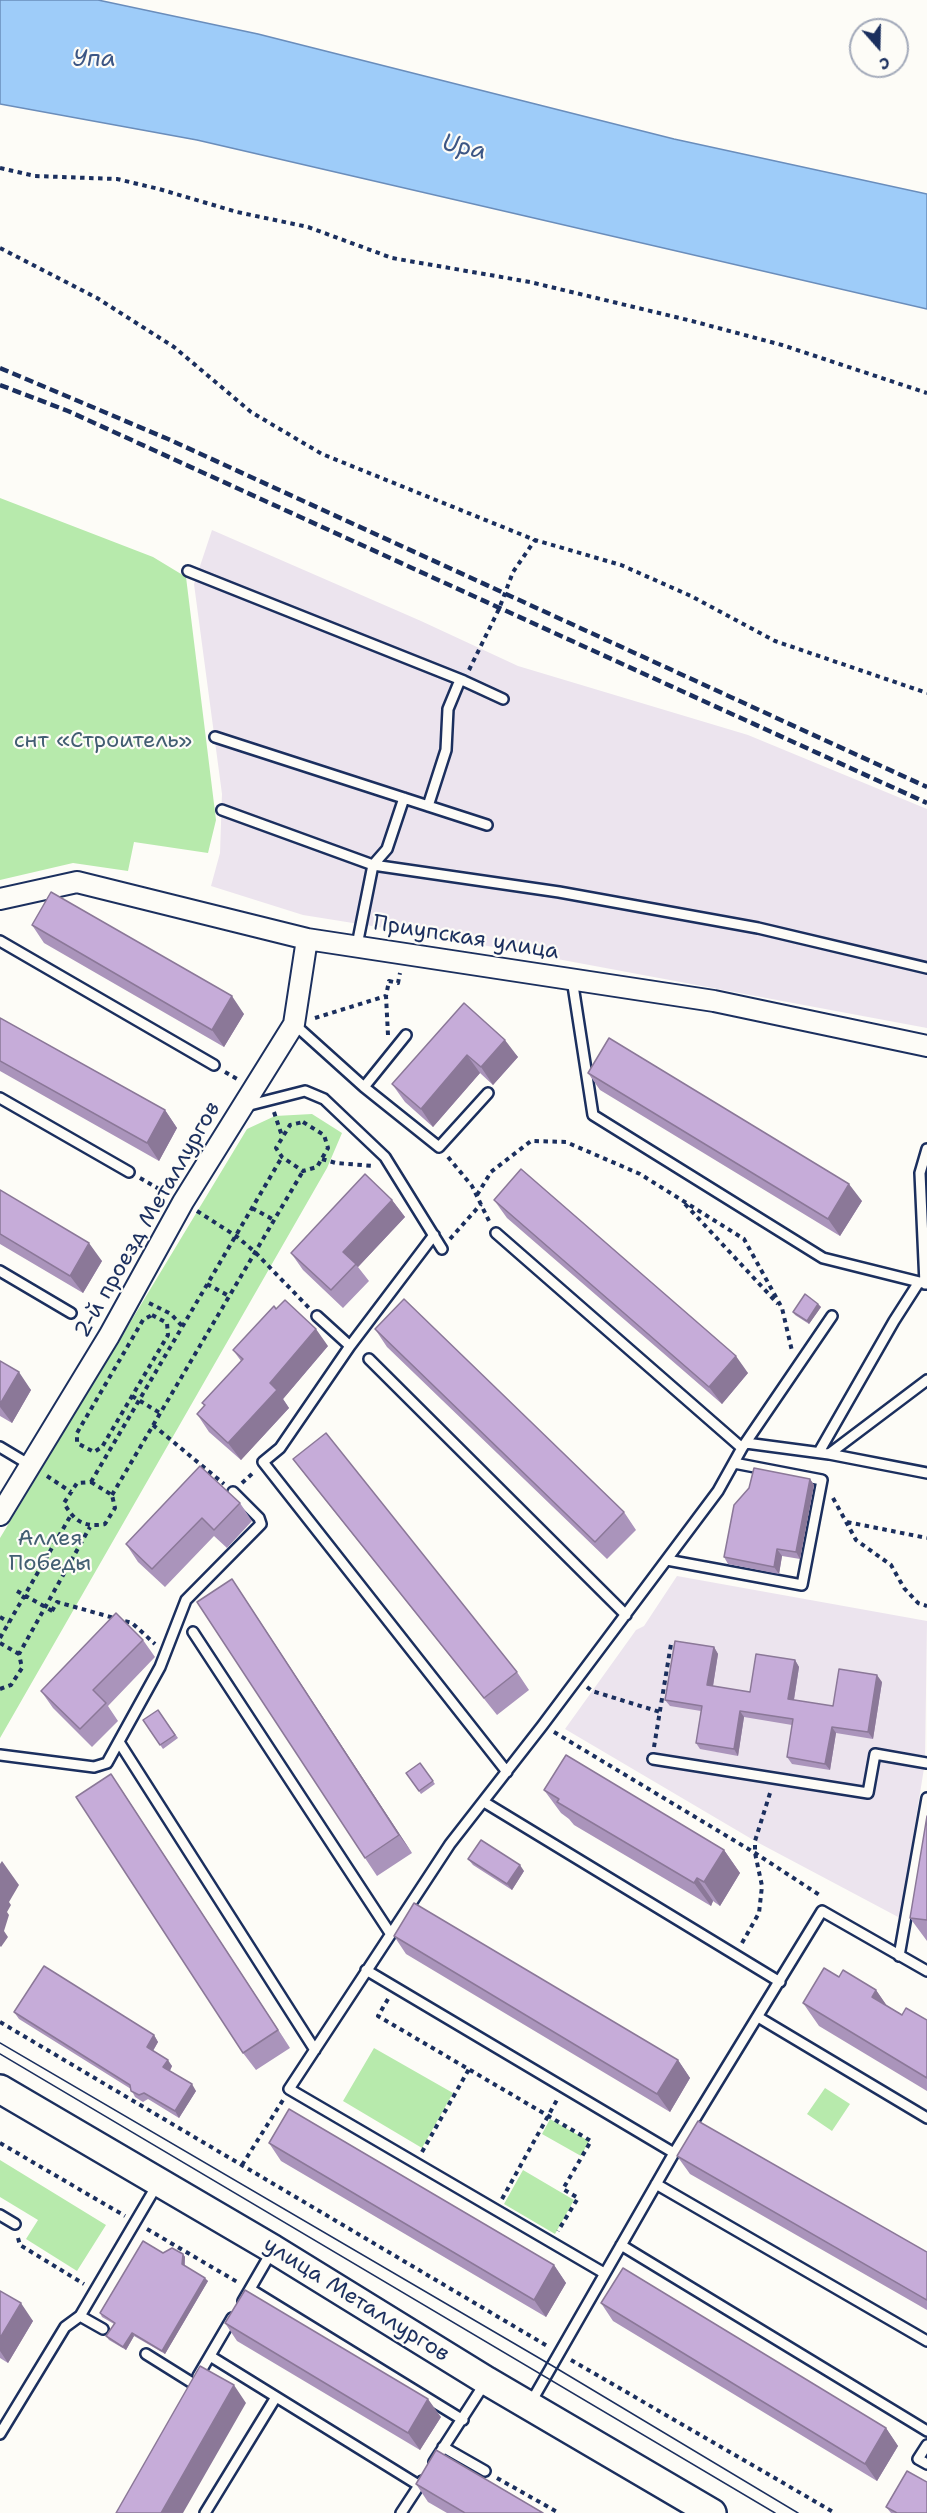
<!DOCTYPE html>
<html>
<head>
<meta charset="utf-8">
<style>
  body { margin:0 }
  #map { position:relative; width:927px; height:2513px; overflow:hidden; background:#fdfcf7; font-family:"Shantell Sans",sans-serif }
  canvas { display:block }
  .north { position:absolute; left:849px; top:18px; width:60px; height:60px; box-sizing:border-box; background:#fdfcf7; border:2px solid #a3aaba; border-radius:50%; rotate:160deg; font-size:16px; font-weight:700; line-height:24px; text-align:center; color:#1b2f5e }
  .north::after { content:''; display:block; margin:auto; width:21px; height:27px; background:#1b2f5e; clip-path:polygon(50% 0,100% 100%,50% 72%,0 100%) }
</style>
</head>
<body>
<div id="map">
<canvas width="927" height="2513"></canvas>
<div class="north">С</div>
</div>
<script>
const context = document.querySelector('canvas').getContext('2d');
context.lineJoin = 'round';
function fill(path, color) { context.fillStyle = color; context.fill(path, 'evenodd'); }
function trace(path, color, width, dash) { context.strokeStyle = color; context.lineWidth = width; context.lineCap = dash ? 'butt' : 'round'; context.setLineDash(dash || []); context.stroke(path); }
function drawText(font, color, halo, rows, align = 'center') {
  context.font = font + ' "Shantell Sans",sans-serif'; context.lineWidth = 4.5; context.setLineDash([]); context.textBaseline = 'middle'; context.strokeStyle = halo; context.fillStyle = color; for (const [text, x, y, turn = 0] of rows) {
    context.save(); context.translate(x, y); context.rotate((+turn || 0) * Math.PI / 180); context.textAlign = isNaN(turn) ? turn : align; if (halo) context.strokeText(text, 0, 0); context.fillText(text, 0, 0); context.restore();
  }
}
const built = new Path2D(`
  M212,530L421,621L518,666L748,735L927,809V1028L434,936L303,915L211,886L220,853L222,794L194,584Z
  M677,1576L927,1621L925,1762L900,1918L755,1841L565,1729L636,1630L644,1626Z`);
const green = new Path2D(`
  M0,498L153,557L186,577L216,820L208,853L134,842L128,871L73,863L0,880Z
  M312,1114L342,1133L327,1168L0,1738V1538L247,1129L275,1116Z
  M374,2048L453,2093L422,2148L343,2101Z
  M825,2088L850,2104L832,2131L807,2114Z
  M550,2119L589,2141L581,2156L542,2134Z
  M0,2160L106,2225L77,2271L26,2239L38,2220L0,2197Z
  M523,2170L574,2200L555,2234L504,2204Z`);
const water = new Path2D(`
  M0,0H98L258,34L674,139L927,194V309L197,140L0,104Z`);
const path = new Path2D(`
  M0,168L35,176L117,179L159,189L237,212L308,227L392,258L530,282L692,321L782,345L927,393
  M0,248L97,298L174,347L251,412L322,454L535,540L621,565L691,596L775,641L927,693
  M469,670L499,609L513,572L535,540
  M315,1018L386,996
  M388,1035L386,996L389,981L398,983L400,973
  M225,1072L239,1080
  M274,1112L282,1136
  M303,1122L324,1135L328,1148L317,1167L303,1171L282,1157L276,1148L290,1125Z
  M448,1157L472,1186L489,1221
  M322,1159L336,1163L374,1166
  M140,1178L168,1194
  M477,1195L491,1172L531,1141L566,1142L640,1174L744,1239L782,1308L792,1351
  M685,1204L778,1304
  M252,1208L274,1220
  M197,1211L236,1236L255,1252L309,1308
  M450,1239L481,1204
  M207,1284L229,1296
  M149,1303L171,1314L182,1326
  M152,1315L167,1323L168,1335L102,1447L94,1452L77,1443V1433L143,1320Z
  M132,1396L160,1413
  M153,1425L224,1484
  M47,1476L71,1492
  M91,1482L282,1157
  M91,1482L112,1495L115,1508L105,1524C84,1528 74,1521 64,1503L77,1483Z
  M242,1483L254,1472
  M112,1495L303,1171
  M833,1498L856,1540L891,1565L904,1588L918,1603L927,1606
  M847,1522L927,1538
  M17,1591L56,1613
  M52,1611L57,1602L132,1623L155,1644
  M0,1617L9,1622
  M0,1638L71,1515
  M0,1643L19,1654
  M587,1687L592,1691L660,1712
  M0,1689L11,1685L22,1668L19,1654L90,1527
  M554,1732L755,1853L821,1896
  M654,1747L671,1644
  M742,1943L759,1913L762,1886L755,1853V1841L771,1790
  M388,1999L378,2016L591,2141L563,2189L578,2198L558,2231
  M0,2022L549,2347
  M0,2143L125,2216
  M422,2152L469,2069
  M242,2165L283,2100
  M502,2199L558,2098
  M147,2229L239,2283
  M18,2238L20,2245L84,2284
  M571,2360L835,2513
  M497,2478L559,2513`);
const lane = new Path2D(`
  M188,571L464,681L503,699
  M215,737L487,825
  M428,806L446,750L448,709L460,680
  M222,810L373,865L559,892L758,928L927,968
  M0,941L214,1065
  M357,945L373,865L387,849L404,798
  M572,979L593,1115L823,1258L927,1284
  M294,1024L364,1087L439,1147L488,1093
  M364,1087L406,1035
  M0,1098L129,1172
  M246,1106L305,1091L324,1099L385,1157L442,1249
  M496,1233L742,1448
  M434,1235L350,1346L280,1448L263,1462L507,1772
  M0,1271L71,1313
  M925,1284L920,1173L927,1149
  M317,1316L350,1346
  M369,1359L626,1615
  M746,1443L829,1454L927,1473
  M0,1447L30,1465
  M819,1452L894,1321L919,1282
  M829,1454L927,1380
  M667,1560L802,1585L822,1480L734,1463
  M193,1632L390,1933
  M119,1742L315,2050
  M0,1755L94,1767L107,1763L160,1667L186,1600L261,1524L259,1518L233,1492
  M653,1759L868,1793L875,1754L927,1763
  M484,1802L780,1982
  M899,1956L927,1798
  M366,1970L674,2153
  M758,2017L927,2118
  M656,2184L927,2341
  M0,2215L15,2224
  M621,2245L927,2431
  M604,2273L289,2089L450,1844L542,1726L718,1491L742,1448L832,1316
  M250,2289L463,2420
  M243,2301L272,2251
  M103,2329L80,2316L157,2185
  M146,2354L194,2384
  M210,2356L420,2486
  M198,2376L232,2318
  M530,2404L674,2153L822,1911L927,1971
  M0,2434L65,2327L80,2316
  M927,2445L918,2459L927,2464
  M443,2447L485,2471
  M434,2462L485,2383
  M205,2513L276,2397
  M401,2513L422,2481`);
const street = new Path2D(`
  M0,899L77,882L307,939L714,1001L927,1046
  M0,1515L109,1336L183,1202L294,1024L307,939`);
const secondary = new Path2D(`
  M0,2089L273,2249L487,2381L712,2513`);
const tram = new Path2D(`
  M0,2043L551,2365L798,2513
  M0,2054L775,2513`);
const rail = new Path2D(`
  M0,368L168,439L927,787
  M0,385L68,411L927,803`);
const wall = new Path2D(`
  M32,925L244,1014L224,1047L44,943Z
  M464,1003L518,1057L493,1085L480,1073L433,1127L405,1102L392,1084Z
  M0,1018L165,1110L177,1128L159,1161L0,1071Z
  M588,1073L862,1201L840,1236L600,1090Z
  M0,1190L102,1261L83,1293L0,1244Z
  M392,1200L405,1217L358,1267L369,1281L343,1308L303,1270L291,1253Z
  M494,1200L748,1373L722,1404L507,1218Z
  M818,1304L821,1307L809,1324L795,1315L793,1312Z
  M375,1329L624,1512L636,1530L607,1559L387,1347Z
  M328,1346L283,1399L289,1408L241,1460L209,1432L197,1414L204,1406L202,1403L241,1361L233,1350Z
  M0,1361L31,1390L12,1423L0,1416Z
  M293,1459L517,1672L529,1690L497,1715L306,1476Z
  M810,1479L814,1485L800,1559L782,1556L779,1574L728,1564L724,1557Z
  M240,1503L252,1521L227,1548L214,1536L165,1587L138,1562L126,1544Z
  M232,1579L412,1853L377,1876L365,1858Z
  M143,1640L155,1657L108,1706L118,1721L92,1747L53,1708L41,1691Z
  M714,1647L718,1654L713,1686L750,1692L795,1660L799,1667L794,1700L833,1706L882,1682L873,1739L836,1733L830,1770L792,1764L787,1757L792,1725L744,1717L738,1756L700,1749L696,1743L701,1711L670,1706L665,1700Z
  M158,1710L178,1738L163,1749L143,1720Z
  M420,1763L435,1784L421,1794L406,1773Z
  M544,1790L724,1850L740,1873L720,1906L713,1901L711,1906L574,1825L569,1819L561,1813Z
  M123,1792L290,2048L256,2070L243,2053Z
  M927,1816V1941L910,1918Z
  M468,1859L524,1871L512,1890L473,1865Z
  M394,1936L678,2060L690,2078L670,2112L406,1954Z
  M839,1977L876,1990L886,2005L902,2015L927,2020V2091L819,2026L803,2003Z
  M14,2012L154,2035L158,2042L153,2051L172,2066L170,2071L196,2091L179,2118L148,2099L143,2102L135,2097L131,2089L19,2019Z
  M269,2143L554,2265L566,2283L546,2317L281,2161Z
  M677,2156L927,2252V2310L690,2174Z
  M163,2253L183,2254L185,2257V2266L208,2281L165,2354L134,2336L126,2350L109,2340L106,2336L114,2324L102,2317L100,2313Z
  M0,2291L33,2321L8,2363L0,2358Z
  M601,2303L886,2428L898,2446L877,2481L613,2321Z
  M225,2323L441,2417L420,2450L237,2341Z
  M416,2484L543,2513H447L428,2502Z
  M886,2507L927,2513H891Z`);
const shadedWall = new Path2D(`
  M232,996L244,1014L224,1047L212,1030Z
  M505,1040L518,1057L493,1085L481,1067Z
  M467,1055L480,1073L433,1127L421,1109Z
  M165,1110L177,1128L159,1161L147,1143Z
  M849,1184L862,1201L840,1236L828,1219Z
  M392,1200L405,1217L358,1267L343,1252Z
  M89,1243L102,1261L83,1293L70,1276Z
  M818,1304L821,1307L809,1324L807,1321Z
  M316,1329L328,1346L283,1399L289,1408L241,1460L228,1443L270,1383Z
  M736,1356L748,1373L722,1404L709,1387Z
  M19,1372L31,1390L12,1423L0,1407V1404Z
  M810,1479L814,1485L800,1559L796,1552Z
  M777,1549L782,1556L779,1574L774,1567Z
  M232,1579L244,1597L412,1853L399,1835Z
  M714,1647L718,1654L712,1692L707,1685Z
  M795,1660L799,1667L793,1705L788,1699Z
  M877,1675L882,1682L873,1739L868,1732Z
  M740,1711L744,1717L738,1756L734,1749Z
  M832,1727L836,1733L830,1770L825,1764Z
  M111,1774L123,1792L290,2048L278,2030Z
  M724,1850L740,1873L720,1906L704,1882Z
  M2,1861L19,1885L9,1902L11,1905L7,1912L9,1915L4,1931L8,1937L1,1947L0,1946V1864Z
  M520,1865L524,1871L512,1890L507,1884Z
  M697,1878L713,1901L711,1906L694,1883Z
  M876,1990L892,2013L872,1997Z
  M154,2035L158,2042L151,2054L147,2047Z
  M168,2060L172,2066L168,2074L163,2067Z
  M678,2060L690,2078L670,2112L657,2094Z
  M192,2084L196,2091L179,2118L175,2111Z
  M183,2254L185,2257L184,2267L182,2264Z
  M554,2265L566,2283L546,2317L534,2300Z
  M205,2278L208,2281L165,2354L162,2351Z
  M21,2303L33,2321L8,2363L0,2351V2338Z
  M132,2333L134,2336L126,2350L123,2347Z
  M234,2385L246,2403L183,2513H161Z
  M428,2399L441,2417L420,2450L408,2433Z
  M886,2428L898,2446L877,2481L865,2464Z`);
const building = new Path2D(`
  M51,892L232,996L212,1030L32,925Z
  M464,1003L505,1040L481,1067L467,1055L421,1109L392,1084Z
  M0,1018L165,1110L147,1143L0,1061Z
  M609,1038L849,1184L828,1219L588,1073Z
  M521,1169L736,1356L709,1387L494,1200Z
  M365,1174L392,1200L343,1252L356,1264L331,1290L291,1253Z
  M0,1190L89,1243L70,1276L0,1234Z
  M805,1294L818,1304L807,1321L793,1312Z
  M404,1299L624,1512L595,1542L375,1329Z
  M285,1300L316,1329L270,1383L277,1390L228,1443L197,1414L205,1405L202,1403L243,1359L233,1350L274,1306L276,1309Z
  M0,1361L19,1372L0,1404Z
  M326,1433L517,1672L484,1698L293,1459Z
  M200,1466L240,1503L214,1530L202,1518L152,1569L126,1544Z
  M754,1468L810,1479L796,1552L777,1549L774,1567L724,1557L734,1505L749,1488Z
  M232,1579L399,1835L365,1858L197,1602Z
  M116,1613L143,1640L93,1690L106,1703L80,1729L41,1691Z
  M675,1641L714,1647L707,1685L750,1692L756,1654L795,1660L788,1699L833,1706L839,1669L877,1675L868,1732L832,1727L825,1764L787,1757L793,1719L740,1711L734,1749L696,1743L702,1706L665,1700Z
  M158,1710L175,1735L160,1745L143,1720Z
  M566,1755L724,1850L704,1882L697,1878L694,1883L557,1802L559,1799L544,1790Z
  M420,1763L433,1781L419,1791L406,1773Z
  M111,1774L278,2030L243,2053L76,1797Z
  M927,1816V1920L910,1918Z
  M481,1840L520,1865L507,1884L468,1859Z
  M414,1903L678,2060L657,2094L394,1936Z
  M44,1966L154,2035L147,2047L168,2060L163,2067L192,2084L175,2111L144,2093L139,2095L131,2091L130,2085L14,2012Z
  M824,1968L839,1977L843,1970L876,1990L872,1997L902,2015L906,2008L927,2020V2078L803,2003Z
  M289,2109L554,2265L534,2300L269,2143Z
  M698,2121L927,2252V2300L677,2156Z
  M143,2241L163,2253L172,2248L183,2254L182,2264L205,2278L162,2351L132,2333L123,2347L106,2336L115,2323L100,2313Z
  M623,2268L886,2428L865,2464L601,2303Z
  M245,2290L428,2399L408,2433L225,2323Z
  M0,2291L21,2303L0,2338Z
  M200,2366L234,2385L161,2513H116Z
  M436,2450L543,2513H465L416,2484Z
  M907,2471L927,2482V2513H897L886,2507Z`);
const parkNames = [
  ["снт «Строитель»",103,741],
  ["Аллея",50,1539],
  ["Победы",50,1564]
];
const streetNames = [
  ["Приупская улица",466,938,9],
  ["2-й проезд Металлургов",148,1220,-60],
  ["улица Металлургов",356,2300,32]
];
const waterNames = [
  ["Упа",94,60],
  ["Upa",464,148,13]
];
fill(built, '#ece4ee');
fill(green, '#b7eaac');
fill(water, '#9eccf9');
trace(water, '#6a8dbb', 1.5);
trace(lane, '#1b2f5e', 14);
trace(street, '#1b2f5e', 24);
trace(secondary, '#1b2f5e', 32);
trace(path, '#1b2f5e', 4, [4.5, 4.5]);
trace(lane, '#fdfcf7', 9);
trace(street, '#fdfcf7', 20);
trace(secondary, '#fdfcf7', 27);
trace(tram, '#1b2f5e', 1.5);
trace(rail, '#1b2f5e', 4.5, [9, 4.5]);
fill(wall, '#aa94bb');
fill(shadedWall, '#8b7898');
fill(building, '#c6acd9');
trace(building, '#8b7898', 1.5);
drawText('22px', '#425e72', '#fdfcf7', parkNames);
drawText('22px', '#1b2f5e', '#fdfcf7', streetNames);
drawText('italic 24px', '#3c5685', '#fdfcf7', waterNames);
</script>
</body>
</html>
